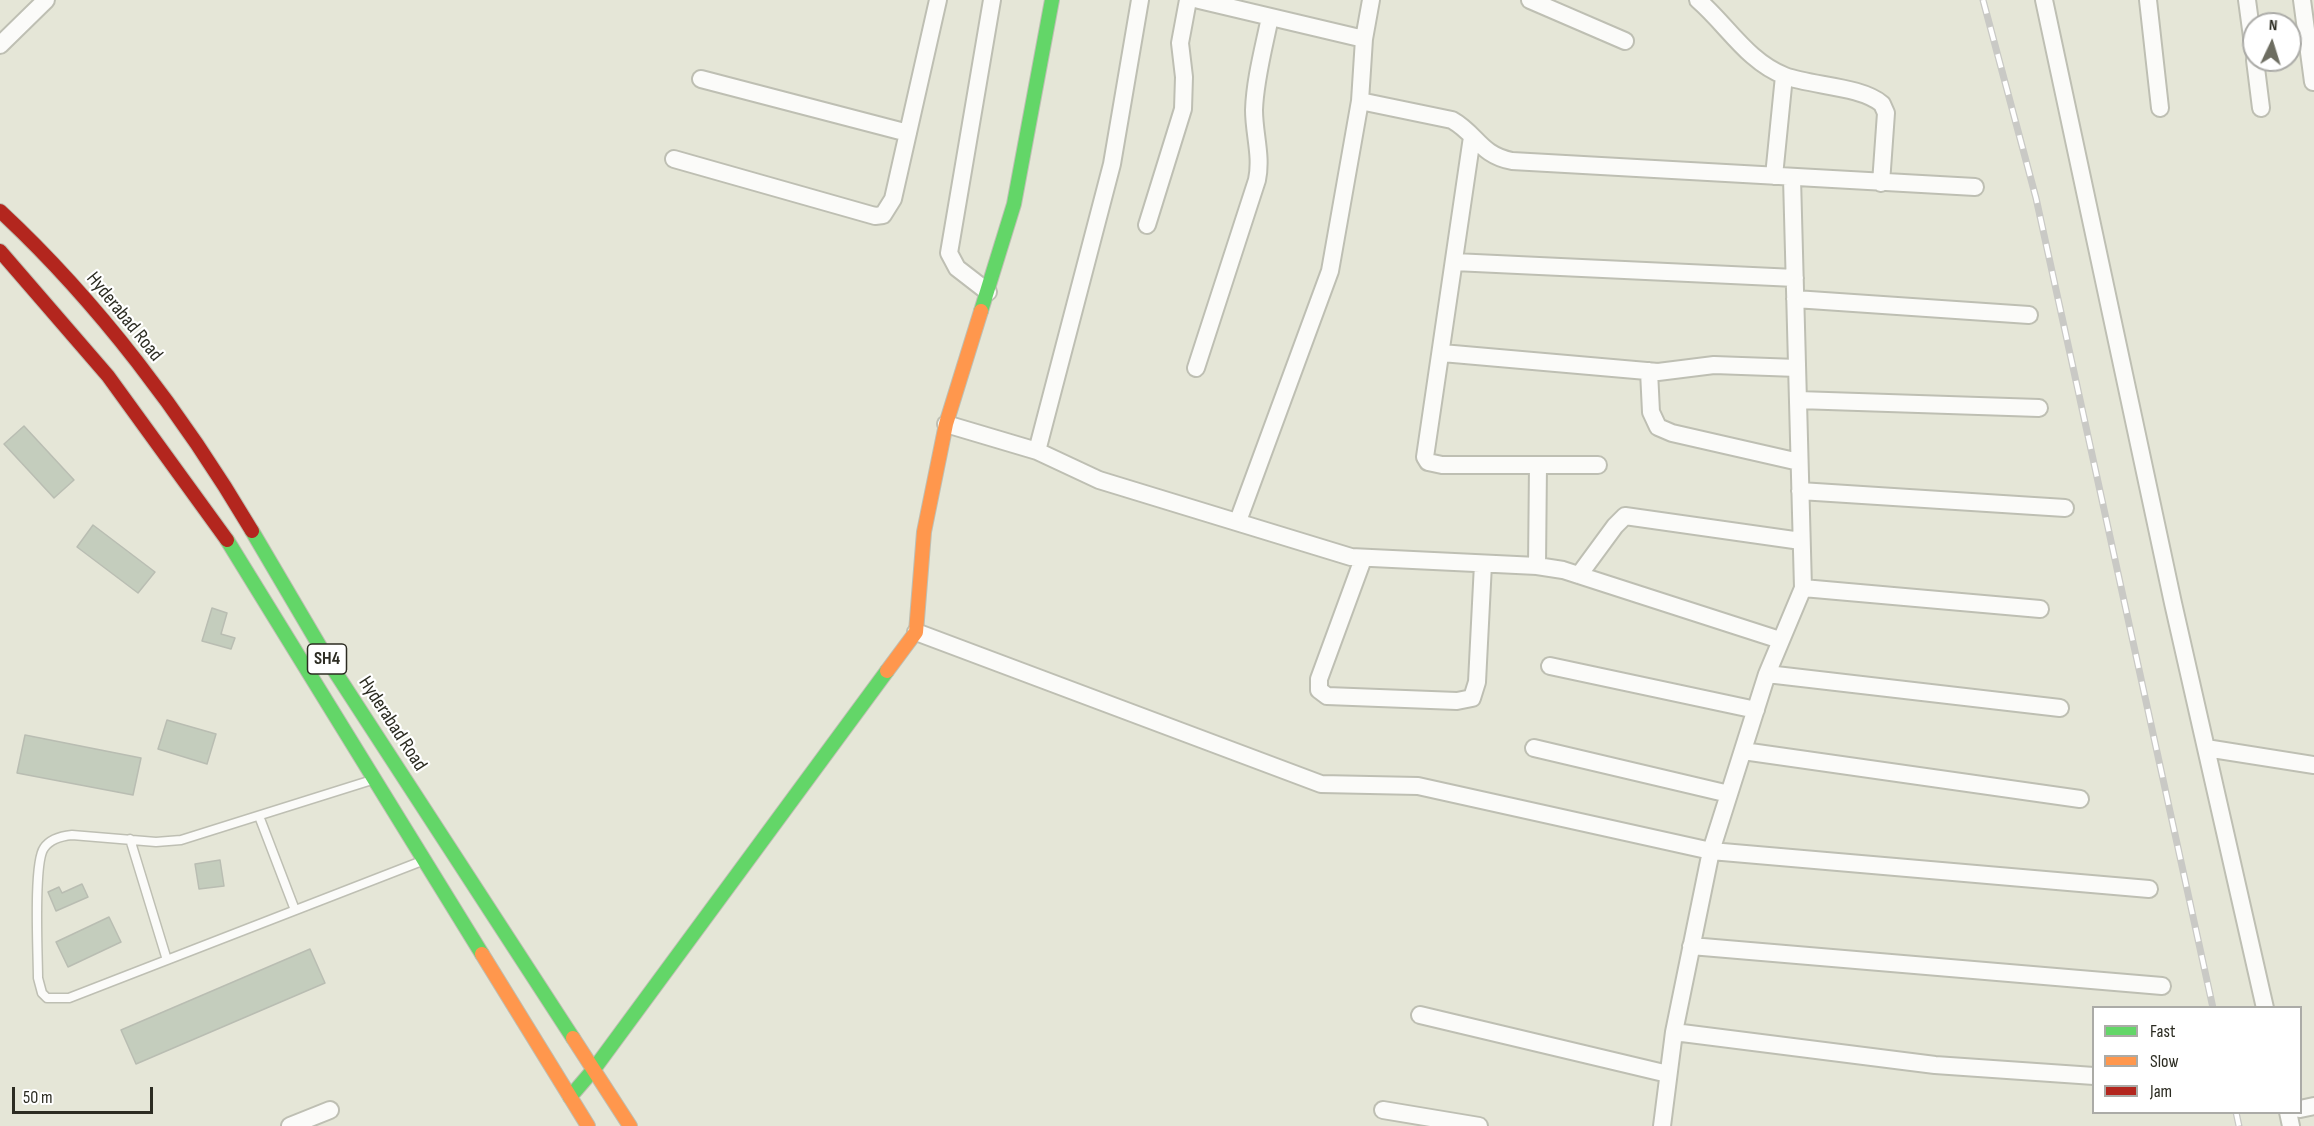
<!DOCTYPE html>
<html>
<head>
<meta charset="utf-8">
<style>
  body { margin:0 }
  #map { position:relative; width:2314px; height:1126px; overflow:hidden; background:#e5e6d7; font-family:"Sofia Sans Condensed",sans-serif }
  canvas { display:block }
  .legend { position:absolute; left:2092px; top:1006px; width:210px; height:108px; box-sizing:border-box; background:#fff; border:2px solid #ababa7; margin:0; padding:8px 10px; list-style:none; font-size:18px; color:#2c2c22 }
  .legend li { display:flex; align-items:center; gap:12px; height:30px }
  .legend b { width:30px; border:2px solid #ababa7 }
  .north { position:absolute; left:2242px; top:12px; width:60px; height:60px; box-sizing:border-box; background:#fff; border:2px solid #ababa7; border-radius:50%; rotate:4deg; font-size:16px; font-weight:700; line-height:24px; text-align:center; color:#2c2c22 }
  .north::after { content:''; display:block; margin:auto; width:21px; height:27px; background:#6d6d61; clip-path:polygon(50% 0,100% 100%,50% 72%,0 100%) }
  .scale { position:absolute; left:12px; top:1087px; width:141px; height:27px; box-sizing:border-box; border:3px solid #2c2c22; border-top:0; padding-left:8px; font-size:18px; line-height:21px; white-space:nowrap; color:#2c2c22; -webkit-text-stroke:4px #fff; paint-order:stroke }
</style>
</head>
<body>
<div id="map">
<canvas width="2314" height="1126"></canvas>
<ul class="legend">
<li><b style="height:8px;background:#63d668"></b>Fast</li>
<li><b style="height:8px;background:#ff974d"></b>Slow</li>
<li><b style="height:8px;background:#b3261e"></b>Jam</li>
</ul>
<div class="north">N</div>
<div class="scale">50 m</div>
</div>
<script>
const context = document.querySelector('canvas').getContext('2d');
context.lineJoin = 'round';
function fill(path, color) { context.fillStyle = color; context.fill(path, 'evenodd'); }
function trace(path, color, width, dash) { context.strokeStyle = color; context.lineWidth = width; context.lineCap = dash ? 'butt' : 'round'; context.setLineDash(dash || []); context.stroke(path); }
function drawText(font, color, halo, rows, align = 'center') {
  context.font = font + ' "Sofia Sans Condensed",sans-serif'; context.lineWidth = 4.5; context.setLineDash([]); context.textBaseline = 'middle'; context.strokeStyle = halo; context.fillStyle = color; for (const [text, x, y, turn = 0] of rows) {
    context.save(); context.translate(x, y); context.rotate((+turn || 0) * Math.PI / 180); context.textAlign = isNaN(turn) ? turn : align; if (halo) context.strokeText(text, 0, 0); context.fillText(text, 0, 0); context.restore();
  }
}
const building = new Path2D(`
  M24,426L74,480L54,498L4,444Z
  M93,525L155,572L138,593L77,547Z
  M212,608L227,613L221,634L235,638L231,649L202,641Z
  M167,720L216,734L207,764L158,749Z
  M25,735L141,758L133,795L17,773Z
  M220,860L224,886L199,889L195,864Z
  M82,884L88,897L56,911L48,892L59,887L62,893Z
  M109,917L121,942L68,967L56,942Z
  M310,949L325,983L136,1064L121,1030Z`);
const lane = new Path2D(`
  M372,780L181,840L156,842L72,835C62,836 50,839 44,848C33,863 38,955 38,978L42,993L47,998H69L422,861
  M259,816L295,910
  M130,839L167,960`);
const street = new Path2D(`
  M1199,0L1364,39
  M1530,0L1625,41
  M1698,0C1727,25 1748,62 1785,76C1812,86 1861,86 1882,104L1886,113L1881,183
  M2044,0L2173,603L2265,1008
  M2148,0L2160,108
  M2247,0L2254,52
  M2302,0L2313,82
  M0,45L46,0
  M2255,60L2261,108
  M701,79L908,133
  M1360,101L1452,120C1477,134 1480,155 1512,161L1975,187
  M1472,137L1425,457L1428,462L1442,465H1598
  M674,159L875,216L883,215L893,199L938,0
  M1774,176L1784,76
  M1792,178L1803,588L1767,674L1711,851L2149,889
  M1147,225L1183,109L1184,77L1180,43L1188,0
  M1454,262L1795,278
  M988,292L957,268L949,253L992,0
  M1795,299L2029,315
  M1442,353L1658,372L1714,365L1797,368
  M1196,368L1257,180C1262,156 1254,134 1254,110C1255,79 1264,47 1270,17
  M1649,371L1651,412L1658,427L1672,433L1799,462
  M1798,400L2039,408
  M946,424L1037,451L1099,480L1351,557L1537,566L1563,570L1780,640
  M1037,451L1112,164L1140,0
  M1800,491L2065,508
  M1238,521L1330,271L1360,101L1364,39L1371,0
  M1363,559L1319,679V690L1327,696L1457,701L1472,698L1477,682L1483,564
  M1537,566L1538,465
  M1579,575L1615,526L1625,516L1801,541
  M1803,588L2040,609
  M916,632L1321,784L1418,786L1711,851L1674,1032L1662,1126
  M1550,666L1756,710
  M1767,674L2060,708
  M1534,748L1729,794
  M2206,748L2314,765
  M1743,751L2080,799
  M1691,946L2162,986
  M1420,1015L1668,1074
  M1674,1032L1935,1065L2094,1076
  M2300,1109L2314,1106
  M1383,1110L1479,1126
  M2288,1112L2291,1126
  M290,1126L330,1110`);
const fast = new Path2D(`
  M981,311L1014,204L1052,0
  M252,531L332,667L573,1038
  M227,540L482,954
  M570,1097L594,1069L887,671`);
const slow = new Path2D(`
  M887,671L916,632L924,532L946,424L981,311
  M482,954L588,1126
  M573,1038L630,1126`);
const jam = new Path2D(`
  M0,211C98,302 184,416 252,531
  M0,251L108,376L227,540`);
const rail = new Path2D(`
  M1983,0L2036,198L2213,1008
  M2236,1112L2239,1126`);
const shields = [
  [327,659,39]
];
const shieldNames = [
  ["SH4",327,659]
];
const streetNames = [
  ["Hyderabad Road",124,317,51],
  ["Hyderabad Road",392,724,57]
];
fill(building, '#c4cdbd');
trace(building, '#b9bdb2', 1.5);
trace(lane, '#bebfb3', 11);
trace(street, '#bebfb3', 20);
trace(fast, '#bebfb3', 16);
trace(slow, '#bebfb3', 16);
trace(jam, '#bebfb3', 16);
trace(lane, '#fbfbf9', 8);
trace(street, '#fbfbf9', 16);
trace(fast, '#63d668', 14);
trace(slow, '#ff974d', 14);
trace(jam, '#b3261e', 14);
trace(rail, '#c9c9c5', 7);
trace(rail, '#fff', 4.5, [14]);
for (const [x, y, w] of shields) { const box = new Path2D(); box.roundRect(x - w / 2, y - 15, w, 30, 4.5); context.fillStyle = '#fff'; context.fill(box); trace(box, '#2c2c22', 1.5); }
drawText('bold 18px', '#2c2c22', null, shieldNames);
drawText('20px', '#2c2c22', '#fff', streetNames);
</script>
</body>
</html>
